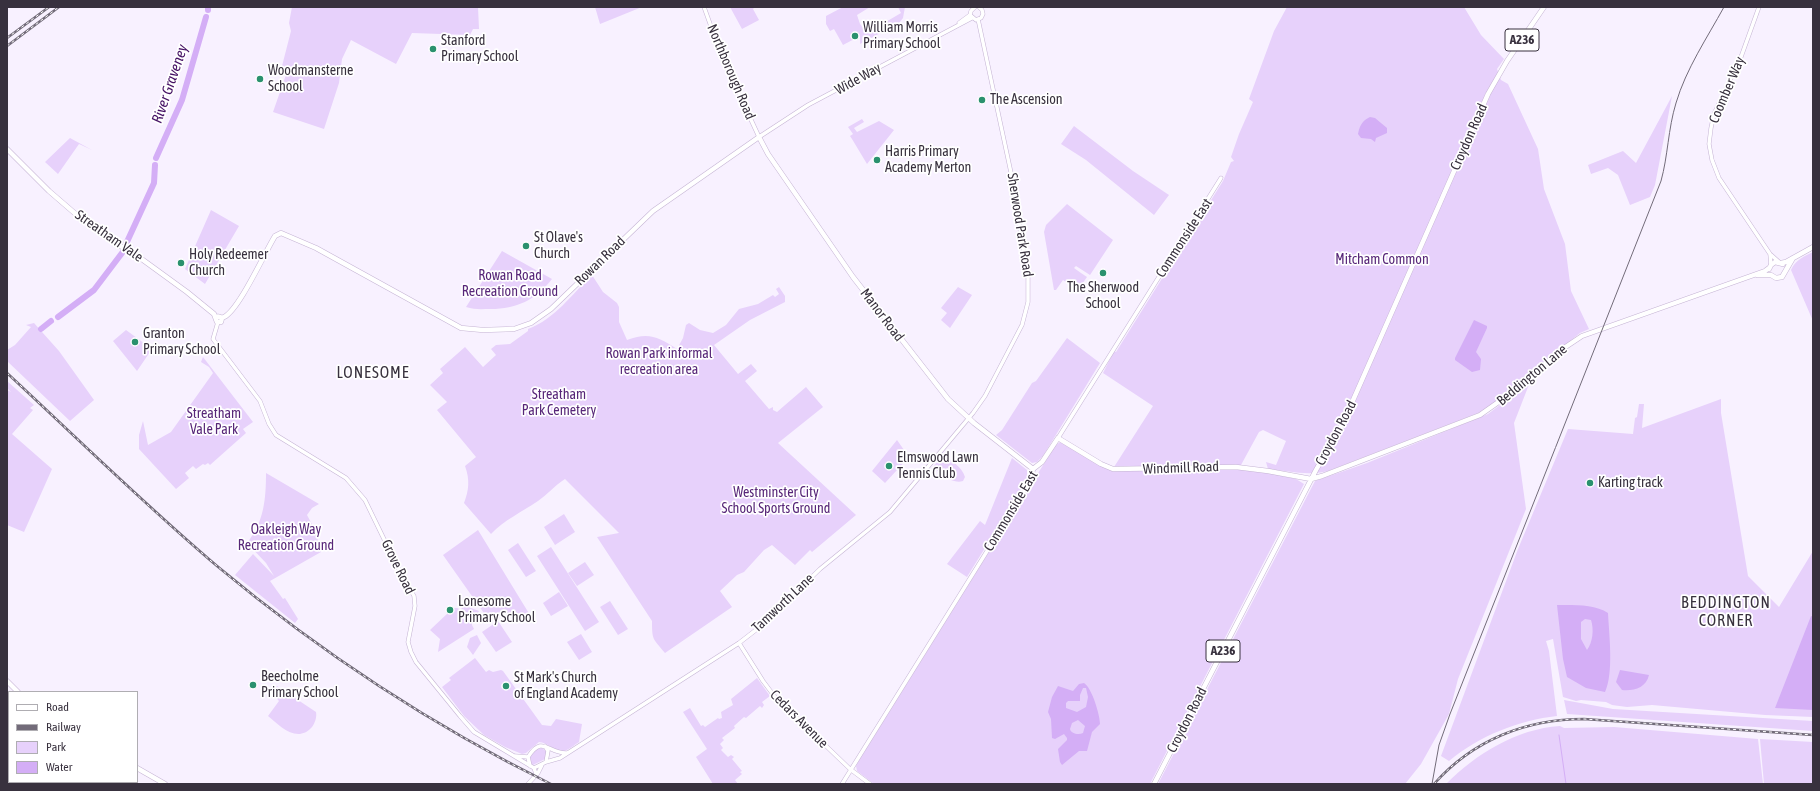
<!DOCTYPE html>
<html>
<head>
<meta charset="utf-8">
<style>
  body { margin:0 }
  #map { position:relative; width:1820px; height:791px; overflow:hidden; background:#f8f1ff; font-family:"Asap Condensed",sans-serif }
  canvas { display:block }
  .frame { position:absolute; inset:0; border:8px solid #38313e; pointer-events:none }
  .legend { position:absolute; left:8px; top:691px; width:130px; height:92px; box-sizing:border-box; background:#fff; border:1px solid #afadb2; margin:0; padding:5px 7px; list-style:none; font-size:12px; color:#38313e }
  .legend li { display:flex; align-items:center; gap:8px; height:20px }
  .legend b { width:20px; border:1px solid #afadb2 }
</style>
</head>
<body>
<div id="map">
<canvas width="1820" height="791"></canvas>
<div class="frame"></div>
<ul class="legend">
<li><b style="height:5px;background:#fff"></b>Road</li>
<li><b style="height:5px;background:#726b79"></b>Railway</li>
<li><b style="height:11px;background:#e7d1fb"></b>Park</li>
<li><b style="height:11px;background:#d4aef6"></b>Water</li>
</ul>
</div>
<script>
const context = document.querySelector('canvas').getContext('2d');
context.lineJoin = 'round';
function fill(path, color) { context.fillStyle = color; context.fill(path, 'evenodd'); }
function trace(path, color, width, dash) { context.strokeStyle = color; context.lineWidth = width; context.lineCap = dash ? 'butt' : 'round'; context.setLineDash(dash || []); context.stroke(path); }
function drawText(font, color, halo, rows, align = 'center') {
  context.font = font + ' "Asap Condensed",sans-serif'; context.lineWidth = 3.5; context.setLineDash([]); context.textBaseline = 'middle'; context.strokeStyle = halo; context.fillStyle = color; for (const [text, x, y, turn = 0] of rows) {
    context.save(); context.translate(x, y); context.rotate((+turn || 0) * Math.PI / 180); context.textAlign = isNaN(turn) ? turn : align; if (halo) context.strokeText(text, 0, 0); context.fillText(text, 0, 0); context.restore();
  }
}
const green = new Path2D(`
  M292,7H478L479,29H473L470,35L412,33L396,64L351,40L342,59L339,83L324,129L273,112L288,69L282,66L291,31L289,23Z
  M595,7H642L600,24Z
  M730,7H755L753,9L759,20L742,29Z
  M843,7H870L857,15L860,24L867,33L901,13L898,7H905L903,18L899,23L860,44V36L843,45L834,29L830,31L826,24V16Z
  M1287,7H1464L1481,35L1504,59L1497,69L1501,80L1508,84L1538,149L1544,189L1565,244L1571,291L1589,329L1580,333L1486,410L1328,471C1308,476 1288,471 1268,469L1266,462L1276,465L1286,441L1263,430L1259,432L1241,465L1114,467L1153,406L1103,373L1114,351L1116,352L1223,181L1231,162L1234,161L1231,157L1239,134L1253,102L1249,99L1274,31Z
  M1672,96L1655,185L1650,197L1630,205L1618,175L1608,168L1591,174L1588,165L1623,151L1636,163Z
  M862,119L864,122L854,128L857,132L879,121L894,130L867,164L852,139L850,136L853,134L848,127Z
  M1074,126L1133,171L1169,195L1154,215L1086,160L1061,144Z
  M70,138L92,150L79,144L58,174L45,162Z
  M1067,204L1113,240L1090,275L1076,266L1074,268L1081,273L1080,275L1081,273L1087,277L1078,290L1063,280L1056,290H1054L1044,232L1046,225Z
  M211,210L239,226L205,284L185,269Z
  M502,251L552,279C536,300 516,309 491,309C482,309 475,310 466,307Z
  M1813,252V321L1791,270C1795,260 1805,256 1813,252Z
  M592,275L603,292L617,303L619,307V322L627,340C649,332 658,337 677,349L683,338L686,325L689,323L700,330L713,333L726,325L739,309L758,304L773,295L775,297L779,294L776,289L779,287L785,296V302L750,320L714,345L738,374L751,364L757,371L745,381L769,409L773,407V410L777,412L806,387L823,407L778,443L856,515L812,552L810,550L795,565L772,545L764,550L744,572L737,575L720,591L732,607L665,653C653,638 652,641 652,621L597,537L619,533L565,479C554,486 547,495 538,501C522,512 504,520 491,534L464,503C469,490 470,480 465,466L476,457L437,410L447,402L430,385L443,373L440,369L465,347L483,367L496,355L491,349L496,345L510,344L528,331V329C555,319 572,294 592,275Z
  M958,287L972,295L950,328L941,320L947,313L941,308Z
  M34,323L59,351L94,400L70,421L7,361V350L15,345L31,327L26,325Z
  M126,330L152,349L137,371L113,341Z
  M1067,338L1100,363L1043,456L1037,462L1032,463L996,435L1002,430L1032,383L1036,381Z
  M203,357L253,422L243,429L246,433L210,465L208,463L205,465L203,464L196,469L193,466L185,473L189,478L176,489L139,449V435L143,421L148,445L171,432L213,373L209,367L201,362Z
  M7,381L34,405L30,408L33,410L12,434L52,469L24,532L7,525V390L11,392L7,388Z
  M1530,382L1514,423L1526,509L1458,679L1449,714L1421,764L1405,784H1158L1315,481L1367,463L1488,414Z
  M1721,399V413L1748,576L1779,607L1813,551V717L1765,715L1652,705L1627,707L1612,705L1606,702L1581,700L1576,701L1563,697L1553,639L1546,641L1549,651L1557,716C1519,720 1479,736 1449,761L1441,756L1518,549L1568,429L1633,434L1635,418L1637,417L1639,404H1644L1642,428Z
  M897,440L909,457L885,483L872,471Z
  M1060,442L1110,470L1246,468L1296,479L1304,484L1150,784H874L857,771L856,766L858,762L1055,446Z
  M943,455C952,461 962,467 965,477L963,481C953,485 940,473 933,467Z
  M1012,458L1027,470V480L967,577L947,564L980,521L985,525Z
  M266,473L319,504L312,508L307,515L315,530L321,552L270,581L283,599L285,598L298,619L295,623L235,575L253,554L274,576L266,563L247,543C264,522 266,499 266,473Z
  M564,514L575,532L555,545L544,527Z
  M478,530L533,620L532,621C518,614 502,609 486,616L443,555Z
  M518,543L536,571L526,577L508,550Z
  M551,547L599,622L585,631L537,556Z
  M585,562L594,575L577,586L568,573Z
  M559,592L568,606L551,616L543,603Z
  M610,601L628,629L618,635L600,607Z
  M463,605L479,611L475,619H472V625L474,629L438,652L440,639L430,630L449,612V608H457L461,610Z
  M498,621L512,642L496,652L482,632Z
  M581,634L592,652L579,660L567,642Z
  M477,635L481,643L473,655L467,647L470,638Z
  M475,658L486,672L489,670L493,672L501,670L503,671L542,725L551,726L556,719L582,724L579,742C574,745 569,750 564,751C555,753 548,742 539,742L526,753L522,754L505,747L484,735L464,716L442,687L451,680L449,678Z
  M757,678L770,696L762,702L764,705L762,708L760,706L746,718L744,717L734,726L735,728L722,738L724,740L720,744L723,748L721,750L728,757L731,755L734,757L732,759L742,771L740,772L742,774L735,780L738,784H713L696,757L707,749L683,712L690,708L701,726L703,725L705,727L718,718L719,719L722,718L721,712L733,705L731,699Z
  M277,686L316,712C317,717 315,723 312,727C297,744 280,726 268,716L279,701L272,693Z
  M1564,700L1613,709L1813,721V731L1567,714Z
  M1560,726L1564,728L1614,727L1758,739L1763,784H1446C1476,754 1516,729 1560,726Z
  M1760,739L1813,742V784H1764Z
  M542,748L547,752L545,759L533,765L531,764L530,757L537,749Z`);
const water = new Path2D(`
  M1370,117L1375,118L1387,128V133L1376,138L1375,142L1371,139L1361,138L1358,134C1360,125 1362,121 1370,117Z
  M1474,320L1487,326V328L1476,352L1481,359L1480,370L1472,372L1455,360V358Z
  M1557,605C1573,605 1595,604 1608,613C1609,634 1614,673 1605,692L1586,688L1567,677L1563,659ZM1585,619L1591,620C1594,629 1593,642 1587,650L1581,639V622Z
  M1811,616L1813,617V710L1775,708Z
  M1620,670L1649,675C1646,688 1634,691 1622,690L1616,682Z
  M1084,683C1092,688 1100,715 1100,724L1092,732L1087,751H1079L1062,765L1060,762L1058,749L1067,740V738L1064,734L1055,739L1052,738L1051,719L1048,712L1052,697L1058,686L1073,691L1079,684ZM1083,688H1086L1088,697L1086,707L1077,712L1066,708V703L1068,701H1080V695ZM1078,720L1085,726L1083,733C1079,735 1071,734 1070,729L1072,723Z`);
const stream = new Path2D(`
  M1559,735L1566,784`);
const river = new Path2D(`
  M208,10V7
  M156,158L182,100L206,17
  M126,244L154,183L155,165
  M58,317L94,290L122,253
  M41,329L51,321`);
const minor = new Path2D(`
  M704,7L722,57L759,137L808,105L972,18
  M975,7L971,11L970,15L976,20L981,18L983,14L982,10L979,7
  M1759,7L1741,57L1714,114L1711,128L1709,144L1712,160L1719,178L1770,254L1779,262
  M959,23L970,15
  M1770,254L1771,265
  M218,322L213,339L260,401L269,424L276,435L346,478L365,500L399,570L414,596L415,606L408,642L411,652L416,662L460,716L474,732L534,768L536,774
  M1058,438L1221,178
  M739,643L763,681L775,697L850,769L870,784
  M515,756L528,757
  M546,762L560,758L739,643L761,626L820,569L890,512L973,413L985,396L1022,325L1028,302V275L1015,201L1013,182L978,19
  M530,766L528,757C543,734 548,754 567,753
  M534,768L546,762L548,751L545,746
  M528,784L538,773L542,765
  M842,784L1027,487L1033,476V469`);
const major = new Path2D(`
  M7,149L49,191L78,216L122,247L143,260L187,292L214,314L217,322H221L222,318
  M1781,263L1786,262L1813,247
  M1769,269L1771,265L1775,262L1783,264
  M1757,275H1771L1776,278L1782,277L1793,258
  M216,317C220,315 220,319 224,317C239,310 265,252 275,236L281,233L316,248L461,328L483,330L514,329L531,323L551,309L653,211L759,137L768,154L853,277L948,399L974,423L1033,469L1042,462L1058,438L1101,464L1113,469L1236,467L1268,471L1311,479L1322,476L1480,415L1507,396L1564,348L1582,336L1765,271L1769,268
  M7,681L18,692
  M137,768L165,784
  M1154,784L1316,470L1343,423L1488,94L1507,61L1544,7`);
const tram = new Path2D(`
  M1432,784L1439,745L1450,714L1661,181C1668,156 1668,129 1676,103C1686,69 1707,38 1724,7`);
const rail = new Path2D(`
  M7,38L49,7
  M7,46L59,7
  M7,373C76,437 145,505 217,566C319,651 431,725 551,784
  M1434,784C1473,740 1526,719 1584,719L1813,735`);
const markers = [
  [855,36,4,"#2a916e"],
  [433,49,4,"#2a916e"],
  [260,79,4,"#2a916e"],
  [982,100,4,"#2a916e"],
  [877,160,4,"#2a916e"],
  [526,246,4,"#2a916e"],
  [181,263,4,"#2a916e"],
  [1103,273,4,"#2a916e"],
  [135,342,4,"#2a916e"],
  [889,466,4,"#2a916e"],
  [1590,483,4,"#2a916e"],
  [450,610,4,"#2a916e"],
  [253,685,4,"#2a916e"],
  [506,686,4,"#2a916e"]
];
const shields = [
  [1522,40,34],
  [1223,651,34]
];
const shieldNames = [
  ["A236",1522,40],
  ["A236",1223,651]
];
const poiNames = [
  ["William Morris",863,28],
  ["Primary School",863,44],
  ["Stanford",441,41],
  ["Primary School",441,57],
  ["Woodmansterne",268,71],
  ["School",268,87],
  ["The Ascension",990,100],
  ["Harris Primary",885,152],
  ["Academy Merton",885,168],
  ["St Olave's",534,238],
  ["Church",534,254],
  ["Holy Redeemer",189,255],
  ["Church",189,271],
  ["The Sherwood",1103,288,"center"],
  ["School",1103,304,"center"],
  ["Granton",143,334],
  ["Primary School",143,350],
  ["Elmswood Lawn",897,458],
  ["Tennis Club",897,474],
  ["Karting track",1598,483],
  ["Lonesome",458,602],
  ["Primary School",458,618],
  ["Beecholme",261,677],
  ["Primary School",261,693],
  ["St Mark's Church",514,678],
  ["of England Academy",514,694]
];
const streetNames = [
  ["Northborough Road",731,72,67],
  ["Wide Way",858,79,-29],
  ["Coomber Way",1727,90,-67],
  ["Croydon Road",1469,137,-66],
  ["Sherwood Park Road",1020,225,81],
  ["Streatham Vale",109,236,35],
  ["Commonside East",1184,238,-57],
  ["Rowan Road",600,261,-44],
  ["Manor Road",882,315,53],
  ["Beddington Lane",1532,375,-40],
  ["Croydon Road",1336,433,-62],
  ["Windmill Road",1181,468,-2],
  ["Commonside East",1011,511,-59],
  ["Grove Road",398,567,64],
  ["Tamworth Lane",783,603,-43],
  ["Cedars Avenue",799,719,45],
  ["Croydon Road",1187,720,-63]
];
const parkNames = [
  ["Mitcham Common",1382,260],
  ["Rowan Road",510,276],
  ["Recreation Ground",510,292],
  ["Rowan Park informal",659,354],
  ["recreation area",659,370],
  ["Streatham",559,395],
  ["Park Cemetery",559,411],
  ["Streatham",214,414],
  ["Vale Park",214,430],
  ["Westminster City",776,493],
  ["School Sports Ground",776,509],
  ["Oakleigh Way",286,530],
  ["Recreation Ground",286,546]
];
const waterNames = [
  ["River Graveney",170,84,-71]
];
const quarterNames = [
  ["LONESOME",373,373],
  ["BEDDINGTON",1726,603],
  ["CORNER",1726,621]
];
fill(green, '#e7d1fb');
fill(water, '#d4aef6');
trace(stream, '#d4aef6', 1);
trace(river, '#d4aef6', 6);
trace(minor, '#c5b4d4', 4.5);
trace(major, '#c5b4d4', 5.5);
trace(minor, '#fff', 3.5);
trace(major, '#fff', 4.5);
trace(tram, '#726b79', 1);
trace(rail, '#726b79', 2.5);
trace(rail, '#fff', 1, [3]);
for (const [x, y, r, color] of markers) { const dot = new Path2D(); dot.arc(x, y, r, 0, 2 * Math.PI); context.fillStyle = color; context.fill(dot); trace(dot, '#fff', 1.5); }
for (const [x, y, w] of shields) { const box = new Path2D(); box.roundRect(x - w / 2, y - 11, w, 22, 3); context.fillStyle = '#fff'; context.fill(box); trace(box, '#38313e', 1); }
drawText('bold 13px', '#38313e', null, shieldNames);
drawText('14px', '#38313e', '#fff', poiNames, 'left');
drawText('14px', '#38313e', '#fff', streetNames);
drawText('14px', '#572678', '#fff', parkNames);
drawText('italic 15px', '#451164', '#fff', waterNames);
context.letterSpacing = '1px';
drawText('16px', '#38313e', '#fff', quarterNames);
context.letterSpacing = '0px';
</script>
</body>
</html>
